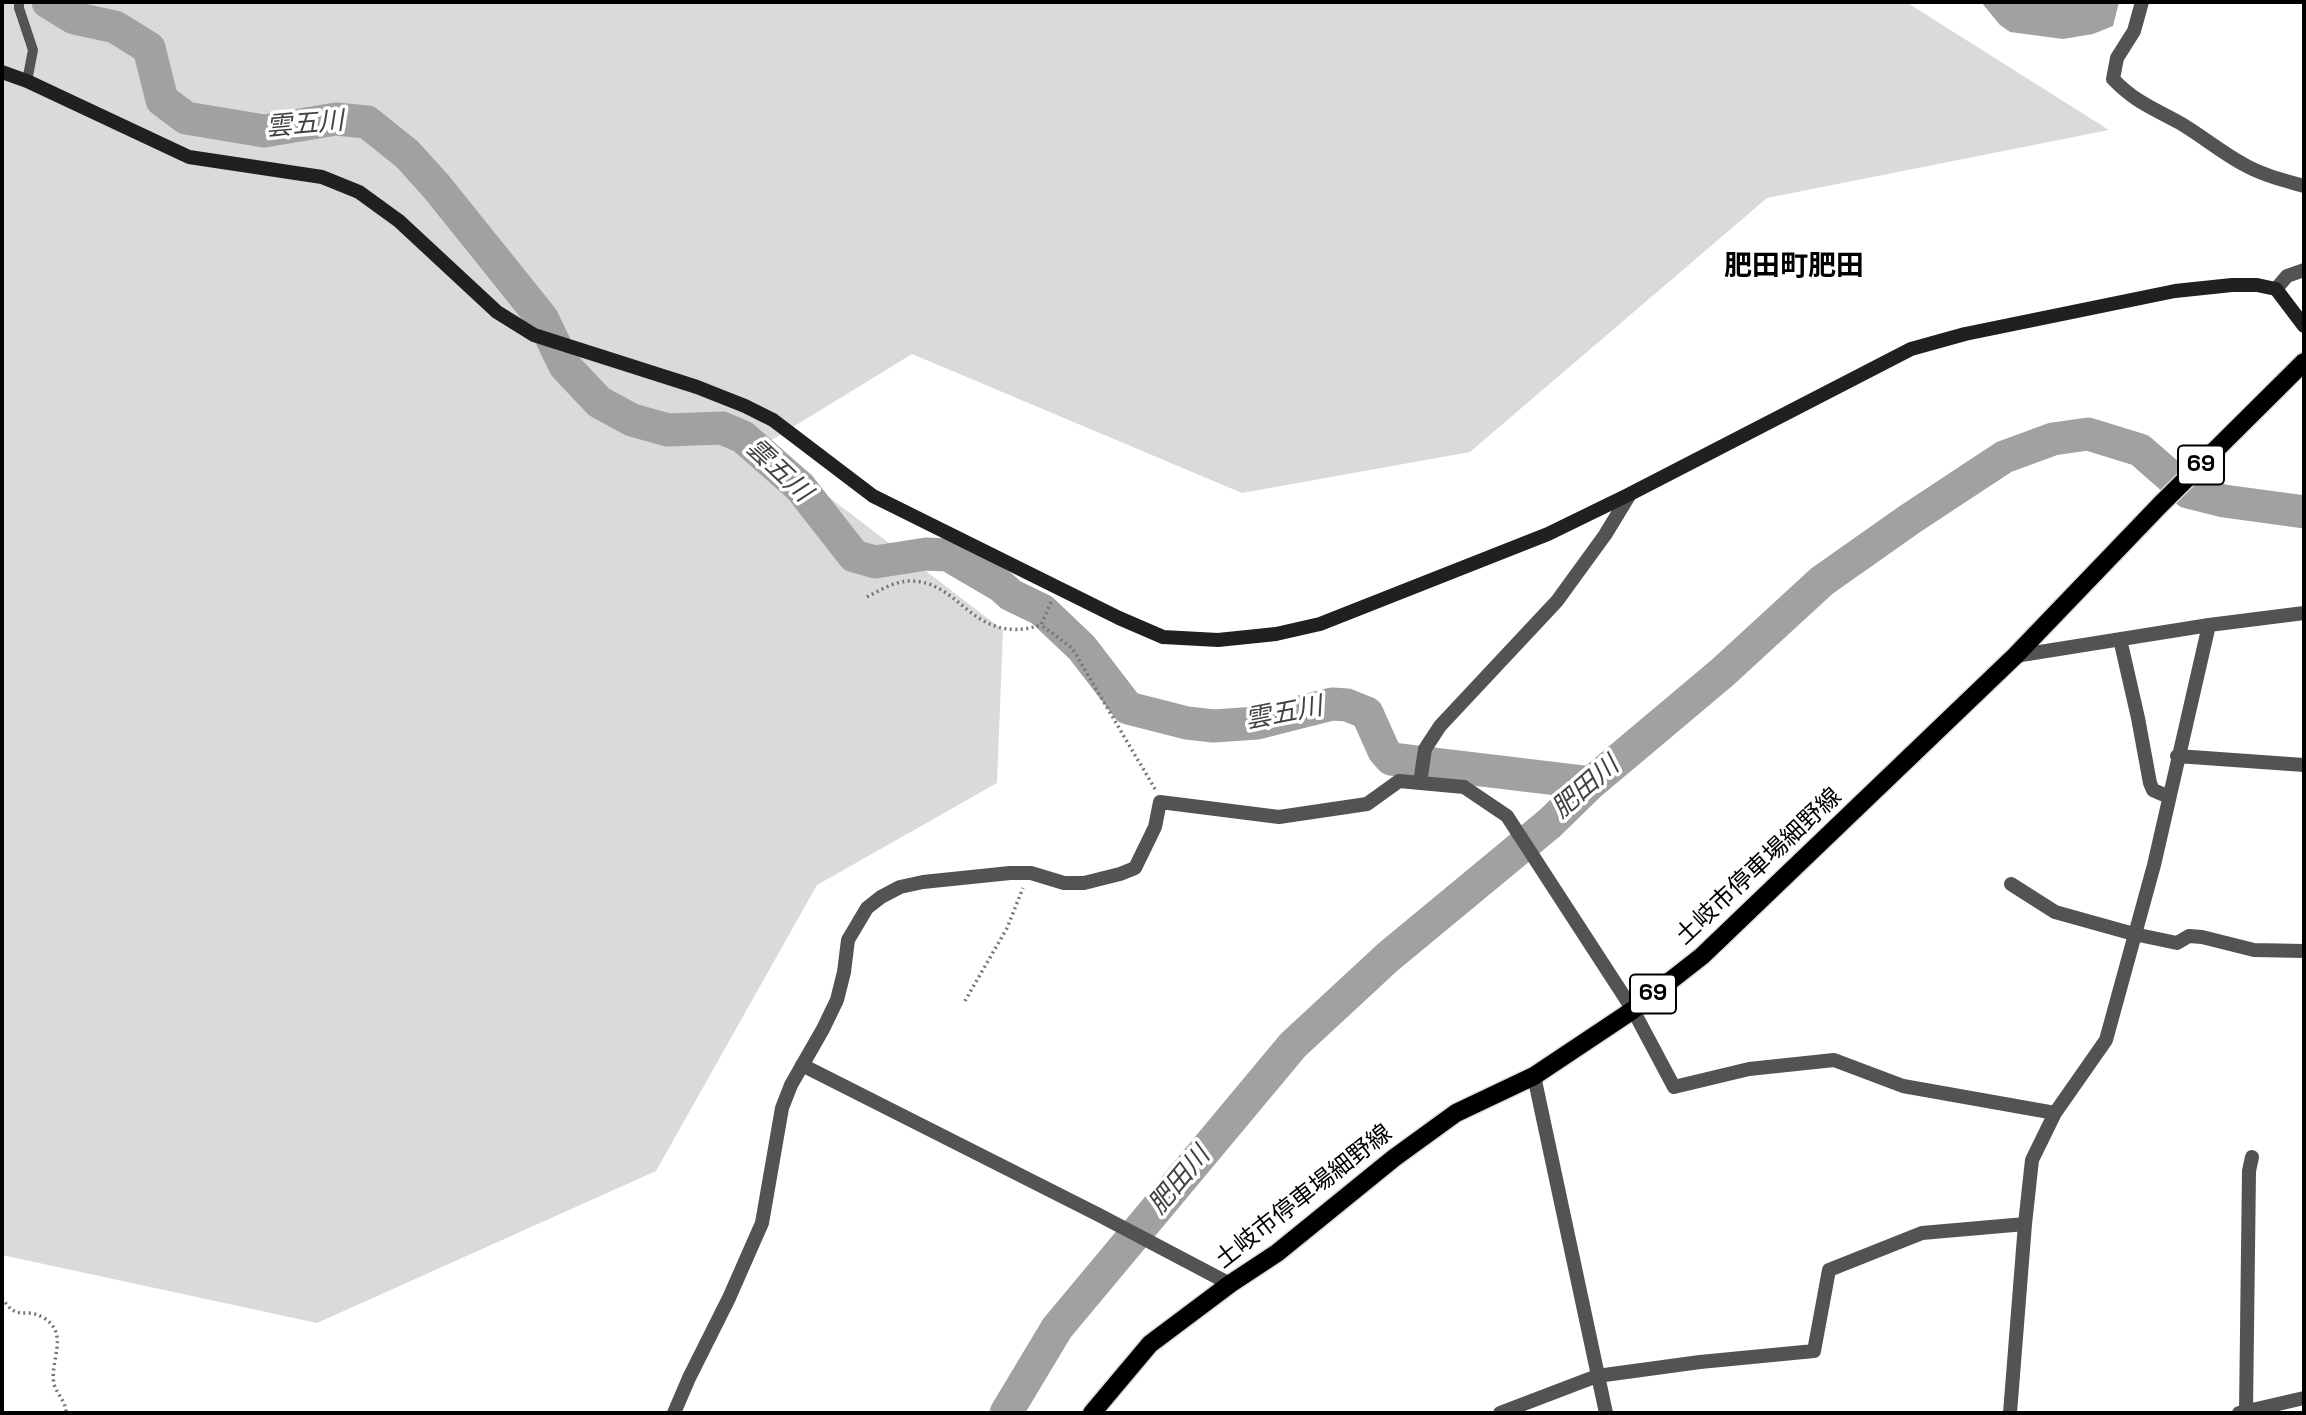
<!DOCTYPE html>
<html>
<head>
<meta charset="utf-8">
<style>
  body { margin:0 }
  #map { position:relative; width:2306px; height:1415px; overflow:hidden; background:#fff; font-family:"Space Grotesk",sans-serif }
  canvas { display:block }
  .frame { position:absolute; inset:0; border:4px solid #000; pointer-events:none }
</style>
</head>
<body>
<div id="map">
<canvas width="2306" height="1415"></canvas>
<div class="frame"></div>
</div>
<script>
const context = document.querySelector('canvas').getContext('2d');
context.lineJoin = 'round';
function fill(path, color) { context.fillStyle = color; context.fill(path, 'evenodd'); }
function trace(path, color, width, dash) { context.strokeStyle = color; context.lineWidth = width; context.lineCap = dash ? 'butt' : 'round'; context.setLineDash(dash || []); context.stroke(path); }
function drawText(font, color, halo, rows, align = 'center') {
  context.font = font + ' "Space Grotesk","Noto Sans JP",sans-serif'; context.lineWidth = 7; context.setLineDash([]); context.textBaseline = 'middle'; context.strokeStyle = halo; context.fillStyle = color; for (const [text, x, y, turn = 0] of rows) {
    context.save(); context.translate(x, y); context.rotate((+turn || 0) * Math.PI / 180); context.textAlign = isNaN(turn) ? turn : align; if (halo) context.strokeText(text, 0, 0); context.fillText(text, 0, 0); context.restore();
  }
}
const green = new Path2D(`
  M2,2H1906L2109,130L1767,198L1470,452L1242,493L912,354L762,446L1003,630L997,783L817,885L656,1171L317,1323L2,1255Z`);
const water = new Path2D(`
  M1981,2H2119L2113,26L2093,34L2063,39L2010,32L2000,25Z`);
const river = new Path2D(`
  M48,2L74,18L115,27L149,48L162,100L186,118L264,131L336,119L367,122L407,154L436,186L542,318L565,366L599,402L632,420L668,430L722,428L743,437L800,487L854,556L875,562L926,554L948,555L1001,586L1011,595L1042,610L1082,648L1128,708L1187,723L1214,726L1257,723L1332,704L1347,705L1367,713L1384,751L1391,759L1591,783
  M1006,1413L1057,1328L1293,1045L1388,957L1550,823L1591,783L1723,672L1822,581L1910,519L2004,457L2053,439L2088,434L2140,450L2188,492L2224,501L2304,512`);
const path = new Path2D(`
  M867,597C880,590 894,582 908,581C962,579 971,647 1041,625
  M1051,602L1041,625L1072,648L1155,789
  M965,1001L1007,928L1023,888
  M2,1298C18,1323 24,1306 44,1318C70,1334 49,1362 54,1384C57,1395 66,1401 66,1413`);
const lane = new Path2D(`
  M19,2V8L33,50L27,81`);
const street = new Path2D(`
  M2142,2L2134,31L2117,58L2113,79C2135,102 2153,108 2180,123C2202,136 2221,152 2243,164C2262,175 2283,180 2304,186
  M2276,289L2287,276L2304,270
  M2120,639L2138,718L2150,783L2153,790L2169,797
  M2015,656L2209,625L2304,613
  M2177,756L2304,765
  M1420,783L1425,749L1440,726L1557,601L1605,535L1630,494
  M2011,884L2055,912L2134,934L2177,943L2189,936L2202,937L2254,950L2304,951
  M802,1065L1099,1215L1230,1284
  M1534,1076L1606,1413
  M2246,1411L2249,1171L2252,1157
  M674,1413L689,1378L729,1298L762,1223L782,1108L791,1085L823,1029L837,1000L844,972L848,940L867,908L881,897L900,887L923,882L1010,873H1031L1064,883H1084L1120,874L1135,868L1155,827L1160,802L1279,817L1367,804L1399,781L1464,787L1507,816L1633,1010L1674,1087L1749,1069L1834,1060L1903,1086L2055,1113
  M1500,1413L1597,1376L1700,1362L1814,1351L1829,1270L1922,1233L2025,1224
  M2010,1413L2025,1224L2032,1160L2055,1113L2106,1040L2154,865L2209,625
  M2239,1413L2304,1398`);
const secondary = new Path2D(`
  M2,72L27,81L189,157L322,177L359,192L399,221L497,312L534,335L697,387L745,406L773,420L873,496L1119,618L1163,637L1218,640L1276,634L1320,624L1548,534L1630,494L1911,349L1965,334L2175,291L2232,285H2257L2276,289L2304,326`);
const primary = new Path2D(`
  M1092,1413L1150,1344L1230,1284L1277,1253L1394,1158L1456,1113L1534,1076L1633,1010L1702,956L2015,656L2160,505L2304,362`);
const shields = [
  [2201,465,46],
  [1653,994,46]
];
const shieldNames = [
  ["69",2201,465],
  ["69",1653,994]
];
const streetNames = [
  ["土岐市停車場細野線",1759,867,-43],
  ["土岐市停車場細野線",1304,1197,-38]
];
const waterNames = [
  ["雲五川",305,125,-5],
  ["雲五川",778,471,43],
  ["雲五川",1284,714,-11],
  ["肥田川",1586,788,-41],
  ["肥田川",1180,1181,-50]
];
const quarterNames = [
  ["肥田町肥田",1794,267]
];
fill(green, '#dadada');
fill(water, '#a1a1a1');
trace(river, '#a1a1a1', 33);
trace(primary, '#dbdbdb', 21);
trace(path, '#757575', 3.5, [2, 3.5]);
trace(lane, '#535353', 10);
trace(street, '#535353', 14);
trace(secondary, '#202020', 14);
trace(primary, '#000', 18);
for (const [x, y, w] of shields) { const box = new Path2D(); box.roundRect(x - w / 2, y - 19.5, w, 39, 5); context.fillStyle = '#fff'; context.fill(box); trace(box, '#000', 2); }
drawText('bold 23px', '#000', null, shieldNames);
drawText('24px', '#000', '#fff', streetNames);
drawText('italic 26px', '#424242', '#fff', waterNames);
drawText('bold 28px', '#000', '#fff', quarterNames);
</script>
</body>
</html>
